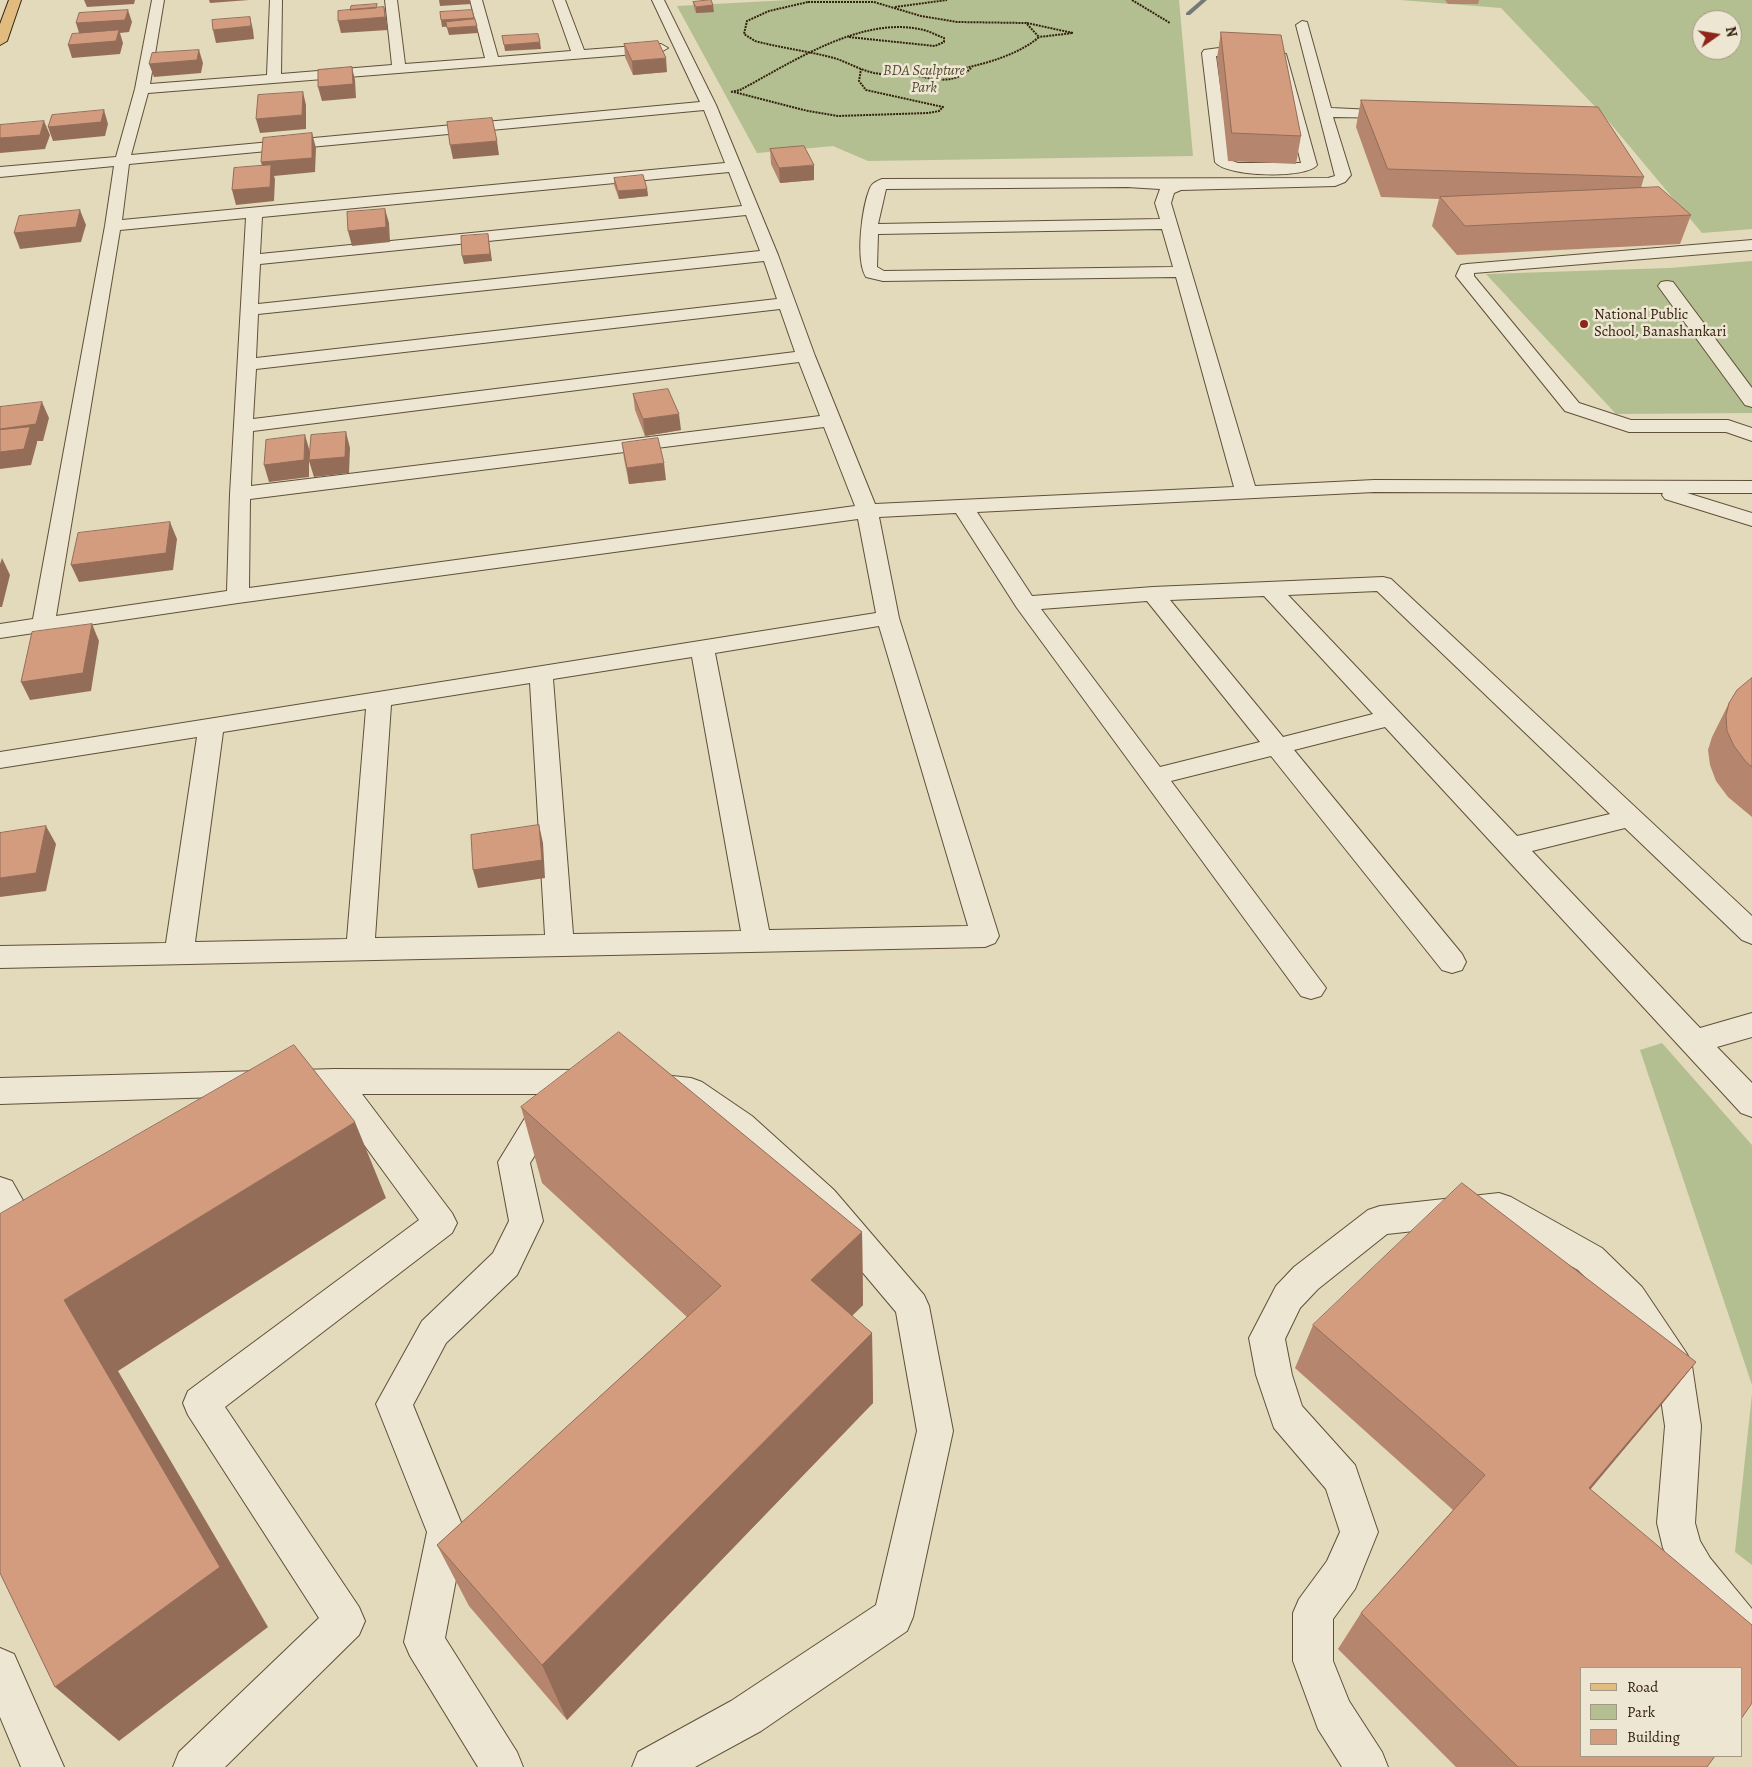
<!DOCTYPE html>
<html>
<head>
<meta charset="utf-8">
<style>
  body { margin:0 }
  #map { position:relative; width:1752px; height:1767px; overflow:hidden; background:#e3d9bb; font-family:Alegreya,serif }
  canvas { display:block }
  .legend { position:absolute; left:1580px; top:1667px; width:162px; height:90px; box-sizing:border-box; background:#ede6d3; border:1px solid #a39884; margin:0; padding:6px 9px; list-style:none; font-size:15px; color:#35220e }
  .legend li { display:flex; align-items:center; gap:10px; height:25px }
  .legend b { width:25px; border:1px solid #a39884 }
  .north { position:absolute; left:1692px; top:10px; width:50px; height:50px; box-sizing:border-box; background:#ede6d3; border:1px solid #a39884; border-radius:50%; rotate:77deg; font-size:14px; font-weight:700; line-height:20px; text-align:center; color:#35220e }
  .north::after { content:''; display:block; margin:auto; width:18px; height:22px; background:#8f2418; clip-path:polygon(50% 0,100% 100%,50% 72%,0 100%) }
</style>
</head>
<body>
<div id="map">
<canvas width="1752" height="1767"></canvas>
<ul class="legend">
<li><b style="height:6px;background:#e2bc7e"></b>Road</li>
<li><b style="height:14px;background:#b3bf91"></b>Park</li>
<li><b style="height:14px;background:#d39c7f"></b>Building</li>
</ul>
<div class="north">N</div>
</div>
<script>
const context = document.querySelector('canvas').getContext('2d');
context.lineJoin = 'round';
function fill(path, color) { context.fillStyle = color; context.fill(path, 'evenodd'); }
function trace(path, color, width, dash) { context.strokeStyle = color; context.lineWidth = width; context.lineCap = dash ? 'butt' : 'round'; context.setLineDash(dash || []); context.stroke(path); }
function drawText(font, color, halo, rows, align = 'center') {
  context.font = font + ' Alegreya,serif'; context.lineWidth = 5; context.setLineDash([]); context.textBaseline = 'middle'; context.strokeStyle = halo; context.fillStyle = color; for (const [text, x, y, turn = 0] of rows) {
    context.save(); context.translate(x, y); context.rotate((+turn || 0) * Math.PI / 180); context.textAlign = isNaN(turn) ? turn : align; if (halo) context.strokeText(text, 0, 0); context.fillText(text, 0, 0); context.restore();
  }
}
const green = new Path2D(`
  M789,0H1179L1193,156L868,161L833,146L757,153L677,6Z
  M1400,0H1752V229L1702,233L1605,117L1501,8ZM1702,20H1732V50H1702Z
  M1752,261V413L1616,414L1486,274L1670,268Z
  M1662,1043L1752,1145V1385L1640,1050Z
  M1752,1394V1565L1735,1552Z`);
const stream = new Path2D(`
  M1201,0H1207L1190,15H1186V13Z`);
const path = new Path2D(`
  M1132,0L1170,23
  M808,2H874L921,16L957,22L1026,23L1039,37C1005,67 918,80 874,73C860,70 847,62 834,58C808,51 781,48 755,41L744,34L747,21L769,11Z
  M895,7L947,0
  M1027,23L1073,33L1039,37
  M910,74C932,79 953,86 971,68
  M731,92L740,90C791,63 859,17 919,29C927,30 936,35 944,38V42L935,46L848,37
  M734,92L808,111L838,116L928,113L939,111L943,107L866,90L859,81L861,69`);
const minor = new Path2D(`
  M152,0H164L150,84L267,75L270,0H282L281,74L392,65L385,0H397L405,64L485,58L470,0H482L498,57L571,51L553,0H565L584,50L661,44L668,48L661,52L148,93L131,155L700,102L652,0H664L716,105L778,255L815,356L875,504L1234,487L1176,277L883,281L866,277C855,260 862,207 870,188C872,183 877,181 882,179L1328,178L1335,176L1296,25L1302,21L1307,22L1331,108L1395,111L1400,112L1402,115L1400,118L1333,117L1351,175L1345,182L1335,186L1181,190L1174,193L1171,203L1255,486L1374,480L1752,481V493H1687L1752,513V526L1665,499L1662,495L1663,493L1374,492L977,512L1032,596L1153,587L1383,577L1391,579L1752,916V944L1742,940L1625,828L1532,851L1700,1028L1752,1013V1037L1717,1047L1752,1083V1117L1741,1113L1385,727L1294,750L1462,954L1466,962L1462,970L1452,973L1442,970L1271,756L1171,781L1326,988L1321,996L1311,999L1301,996L1017,608L956,513L879,517L899,618L999,936L995,943L985,947L0,968V946L166,943L197,737L0,768V752L876,613L858,519L238,603L0,638V624L33,619L105,226L114,166L0,177V167L116,157L135,89ZM704,110L725,163L122,220L129,164ZM729,172L742,206L260,254L262,217ZM1127,187L1160,189L1155,203L1160,219L878,224L886,189ZM746,215L760,251L258,304L260,264ZM246,218L230,494L227,591L56,616L120,230ZM1162,229L1173,267L884,271L877,267L878,234ZM764,261L777,299L256,358L258,314ZM780,309L795,352L253,419L256,369ZM799,362L820,416L251,486L253,431ZM824,427L855,506L249,588L250,499ZM1377,591L1610,814L1517,836L1288,595ZM1264,596L1373,714L1283,737L1170,600ZM1147,601L1260,742L1160,767L1041,609ZM879,626L968,926L769,930L715,653ZM692,657L741,931L573,934L553,679ZM530,683L545,935L375,938L391,705ZM366,709L347,939L195,942L223,732Z
  M1219,48L1270,50L1286,54L1317,165C1307,179 1226,177 1215,162L1202,53L1204,50ZM1216,56L1275,59L1301,163H1238L1230,160Z
  M1752,240V250L1474,273V276L1579,403L1631,420H1728L1752,428V441L1726,432H1629L1565,411L1456,276L1461,265L1467,264Z
  M1667,281L1673,282L1752,388V407L1745,405L1658,286L1661,282Z
  M335,1069L591,1070L602,1073L606,1082L602,1091L591,1094H362L452,1213L457,1223L452,1233L225,1407L359,1607L365,1621L359,1635L225,1767H173L179,1752L319,1618L188,1415L183,1403L188,1391L419,1220L330,1098L324,1101L313,1097L312,1094L0,1104V1078Z
  M654,1074L691,1078L702,1082L752,1116L834,1190L924,1295L929,1306L953,1431L913,1617L907,1631L761,1731L695,1767H632L638,1752L731,1701L876,1605L917,1431L896,1312L810,1210L730,1134L684,1103L654,1100L643,1096L639,1087L643,1078Z
  M557,1099L568,1103L573,1112L568,1121L550,1131L530,1163L543,1221L517,1275L446,1343L413,1405L465,1532L445,1638L517,1752L523,1767H478L410,1656L404,1642L427,1532L376,1404L422,1321L493,1253L509,1221L498,1162L528,1113Z
  M0,1177L12,1181L38,1227L33,1237L0,1254Z
  M1499,1193L1511,1197L1602,1248L1642,1287L1687,1354L1692,1366L1701,1426L1695,1523L1700,1541L1710,1558L1752,1609V1661L1738,1655L1682,1586L1663,1548L1657,1523L1665,1426L1657,1372L1618,1309L1578,1270L1495,1222L1387,1234L1318,1289L1300,1308L1285,1339L1292,1375L1302,1406L1355,1465L1378,1532L1355,1589L1333,1619V1661L1349,1701L1382,1752L1388,1767H1342L1318,1729L1293,1661V1613L1299,1599L1327,1561L1340,1532L1326,1489L1274,1428L1256,1375L1249,1338L1276,1286L1294,1267L1368,1210L1380,1206Z
  M0,1648L14,1654L64,1767H21L0,1717Z`);
const major = new Path2D(`
  M9,0H21L7,41L0,45V24Z`);
const wall = new Path2D(`
  M1445,0H1479L1478,4H1448Z
  M693,2L714,12L696,13L694,8Z
  M1221,32L1301,136L1296,164L1228,161L1217,58Z
  M624,44L667,72L633,75L625,57Z
  M1361,100L1644,177L1641,188L1691,215L1680,244L1457,255L1432,226L1439,199L1381,197L1356,127Z
  M770,149L814,180L780,183L771,164Z
  M614,178L647,189L648,196L619,199L614,185Z
  M633,394L681,430L645,436L635,410Z
  M622,443L666,480L629,484L624,459Z
  M1752,678V817L1728,797L1716,781L1710,765L1708,750L1712,737L1729,703Z
  M521,1107L862,1232L863,1305L852,1316L872,1333L873,1403L567,1720L469,1606L437,1545L687,1317L542,1183Z
  M1313,1325L1696,1362L1662,1404L1590,1489L1707,1767H1456L1338,1649L1361,1613L1453,1510L1295,1368Z`);
const shadedWall = new Path2D(`
  M84,0H135L134,4L87,7Z
  M209,0H249L210,3Z
  M439,0H470L471,4L440,6Z
  M713,5L714,12L696,13V7Z
  M384,7L388,30L341,33L338,21Z
  M128,10L132,22L129,32L120,33L123,43L120,54L72,58L68,45L80,36L76,23Z
  M250,17L253,30L254,39L216,43L213,30Z
  M474,18L475,24L442,27L441,20Z
  M477,26L478,33L449,35L447,28Z
  M540,42L541,49L505,51L504,45Z
  M199,50L203,63L201,73L154,77L149,64Z
  M666,58L667,72L633,75L632,61Z
  M352,67L355,80L356,98L322,101L318,87Z
  M303,92L306,105V129L260,133L256,119Z
  M104,110L108,124L105,136L53,141L48,127Z
  M44,121L50,135L45,149L0,153V138Z
  M312,133L316,148L315,172L274,176L275,179L274,201L236,205L232,190L265,177L261,162Z
  M497,141L499,155L453,159L450,145Z
  M814,165V180L780,183L779,168Z
  M647,189L648,196L619,199L618,191Z
  M385,209L389,223L390,242L352,246L348,231Z
  M80,210L86,225L81,242L20,249L14,233Z
  M488,234L492,261L464,264L462,256Z
  M42,402L49,418L43,441H37V443L31,465L0,469V429Z
  M679,414L681,430L645,436L643,419Z
  M346,432L350,448L349,473L314,477L309,461V477L269,482L264,465L305,435L310,452Z
  M664,463L666,480L629,484L627,468Z
  M170,522L177,539L173,570L79,582L71,565Z
  M2,558L10,575L2,607H0V564Z
  M92,624L99,641L91,691L30,700L21,682Z
  M539,825L543,843L545,878L478,888L473,870Z
  M46,826L56,844L46,891L0,897V878Z
  M355,1122L386,1198L118,1371L268,1627L119,1741L55,1687L64,1300Z
  M862,1232L863,1305L815,1352L811,1280Z
  M872,1333L873,1403L567,1720L542,1665Z
  M1696,1362L1662,1404L1558,1528L1589,1488Z`);
const building = new Path2D(`
  M711,0L713,5L696,7L693,2Z
  M377,4L376,8L350,10L351,6Z
  M384,7L385,17L338,21V11Z
  M128,10L125,20L76,23L79,13Z
  M472,10L474,18L441,20L440,12Z
  M250,17L251,26L213,30L212,20Z
  M475,19L477,26L447,28L446,22Z
  M119,30L116,41L68,45L72,34Z
  M1221,32L1281,35L1301,136L1232,133Z
  M538,34L540,42L504,45L502,36Z
  M658,41L666,58L632,61L624,44Z
  M199,50L197,60L149,64L152,53Z
  M352,67L353,84L318,87V70Z
  M303,92L302,115L256,119L258,95Z
  M1361,100L1598,107L1644,177L1388,169Z
  M104,110L101,122L48,127L52,115Z
  M492,118L497,141L450,145L447,122Z
  M44,121L40,135L0,138V125Z
  M312,133V158L261,162L263,138Z
  M804,146L814,165L779,168L770,149Z
  M271,165L270,187L232,190L234,168Z
  M643,175L647,189L618,191L614,178Z
  M1659,187L1691,215L1465,226L1440,197Z
  M385,209L386,227L348,231L347,212Z
  M80,210L76,227L14,233L19,216Z
  M488,234L490,254L462,256L461,236Z
  M668,389L679,414L643,419L633,394Z
  M42,402L36,424L0,429V407Z
  M30,427L24,449L0,452V430Z
  M346,432L345,457L309,460L311,435Z
  M305,435L304,460L264,465L266,440Z
  M658,438L664,463L627,468L622,443Z
  M170,522L166,553L71,565L78,533Z
  M92,624L83,673L21,682L32,632Z
  M1752,678V767L1746,762L1734,746L1727,731L1726,716L1729,703L1737,690L1749,680Z
  M539,825L542,860L473,870L471,835Z
  M46,826L36,873L0,878V833Z
  M619,1032L862,1232L811,1280L872,1333L542,1665L437,1545L721,1286L521,1107Z
  M294,1045L355,1122L64,1300L220,1567L55,1687L0,1573V1214Z
  M1462,1183L1696,1362L1589,1488L1752,1625V1703L1741,1719V1668H1581V1756H1715L1707,1767H1518L1361,1613L1485,1475L1313,1325Z`);
const markers = [
  [1584,324,5,"#8f2418"]
];
const farParknames = [
  ["BDA Sculpture",924,71],
  ["Park",924,88]
];
const farPoinames = [
  ["National Public",1594,315],
  ["School, Banashankari",1594,332]
];
fill(green, '#b3bf91');
fill(stream, '#737b76');
trace(minor, '#605039', 2);
trace(major, '#35220e', 2);
trace(path, '#35220e', 2, [2, 1]);
fill(minor, '#ede6d3');
fill(major, '#e2bc7e');
fill(wall, '#b5866d');
fill(shadedWall, '#946d59');
fill(building, '#d39c7f');
trace(building, '#946d59', 1);
for (const [x, y, r, color] of markers) { const dot = new Path2D(); dot.arc(x, y, r, 0, 2 * Math.PI); context.fillStyle = color; context.fill(dot); trace(dot, '#ede6d3', 2); }
drawText('italic 15px', '#54492f', '#ede6d3', farParknames);
drawText('15px', '#35220e', '#ede6d3', farPoinames, 'left');
</script>
</body>
</html>
